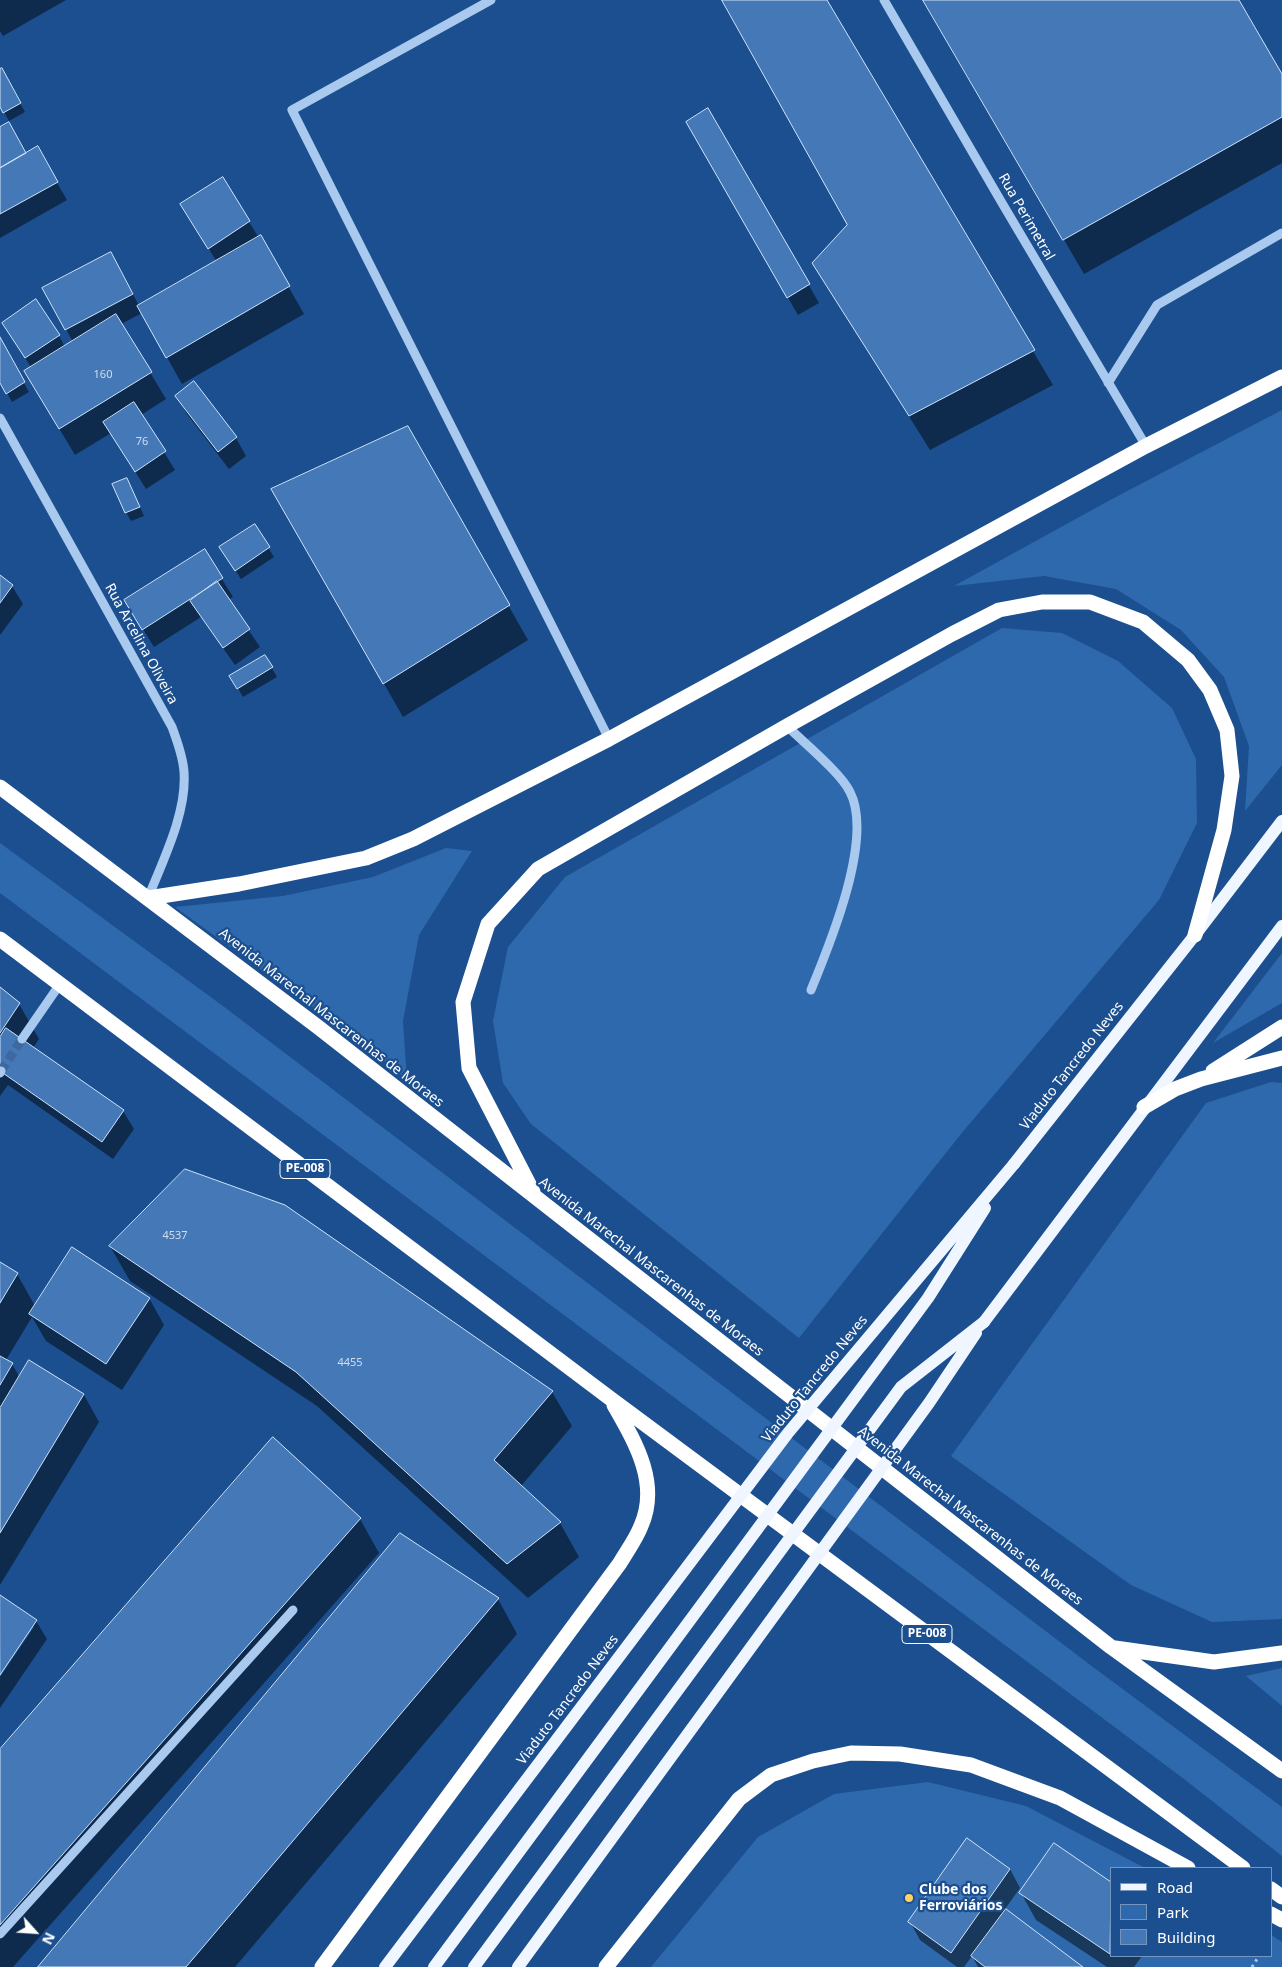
<!DOCTYPE html>
<html>
<head>
<meta charset="utf-8">
<style>
  body { margin:0 }
  #map { position:relative; width:1282px; height:1967px; overflow:hidden; background:#1b4f8f; font-family:"Noto Sans",sans-serif }
  canvas { display:block }
  .legend { position:absolute; left:1110px; top:1867px; width:162px; height:90px; box-sizing:border-box; background:#1b4f8f; border:1px solid #7695bc; margin:0; padding:6px 9px; list-style:none; font-size:15px; color:#fff }
  .legend li { display:flex; align-items:center; gap:10px; height:25px }
  .legend b { width:25px; border:1px solid #7695bc }
  .north { position:absolute; left:10px; top:1907px; width:50px; height:50px; -webkit-text-stroke:4px #1b4f8f; paint-order:stroke; rotate:116deg; font-size:14px; font-weight:700; line-height:20px; text-align:center; color:#fff }
  .north::after { content:''; display:block; margin:auto; width:18px; height:22px; background:#fff; clip-path:polygon(50% 0,100% 100%,50% 72%,0 100%) }
</style>
</head>
<body>
<div id="map">
<canvas width="1282" height="1967"></canvas>
<ul class="legend">
<li><b style="height:6px;background:#f0f6ff"></b>Road</li>
<li><b style="height:14px;background:#2e69ad"></b>Park</li>
<li><b style="height:14px;background:#4478b7"></b>Building</li>
</ul>
<div class="north">N</div>
</div>
<script>
const context = document.querySelector('canvas').getContext('2d');
context.lineJoin = 'round';
function fill(path, color) { context.fillStyle = color; context.fill(path, 'evenodd'); }
function trace(path, color, width, dash) { context.strokeStyle = color; context.lineWidth = width; context.lineCap = dash ? 'butt' : 'round'; context.setLineDash(dash || []); context.stroke(path); }
function drawText(font, color, halo, rows, align = 'center') {
  context.font = font + ' "Noto Sans",sans-serif'; context.lineWidth = 4.5; context.setLineDash([]); context.textBaseline = 'middle'; context.strokeStyle = halo; context.fillStyle = color; for (const [text, x, y, turn = 0] of rows) {
    context.save(); context.translate(x, y); context.rotate((+turn || 0) * Math.PI / 180); context.textAlign = isNaN(turn) ? turn : align; if (halo) context.strokeText(text, 0, 0); context.fillText(text, 0, 0); context.restore();
  }
}
const green = new Path2D(`
  M1282,410V765L1245,811L1249,746L1224,677L1181,630L1116,589L1044,576L954,586L1112,499Z
  M1002,628L1062,633L1118,661L1172,708L1196,759L1197,823L1159,900L961,1134L799,1338L531,1124L503,1083L493,1021L508,947L565,877Z
  M0,843L223,1006L1093,1667L1282,1807V1856L1184,1779L0,893Z
  M446,848L472,851L419,935L403,1021L407,1080L336,1024L175,907L283,896L373,877Z
  M1282,953V1003L1213,1043Z
  M1271,1082L1282,1083V1619L1212,1622L1131,1585L951,1456L1206,1103Z
  M1282,1668V1706L1246,1676Z
  M928,1782L1026,1806L1145,1868H1111V1956H1271V1935L1282,1942V1967H651L758,1837L834,1794Z`);
const shadow = new Path2D(`
  M0,0H66L3,36L0,31Z
  M724,0H825L1053,385L930,450L814,264L849,225Z
  M924,0H1237L1282,76V163L1084,274Z
  M0,68L25,112L9,121L0,104Z
  M708,110L819,303L798,315L687,122Z
  M0,128L26,154L37,148L67,200L0,238Z
  M222,179L259,238L260,237L304,314L182,384L142,313L121,324L166,399L141,415L175,470L146,489L111,433L75,455L41,398L31,367L14,341L59,336L65,347L73,342L44,289L121,271L139,306L217,262L192,222Z
  M0,340L29,392L12,402L0,380Z
  M194,383L236,438L246,456L229,469L187,414L177,396Z
  M407,428L528,640L403,717L273,489Z
  M127,479L144,516L131,521L126,512Z
  M254,526L274,557L241,579L226,556Z
  M204,550L233,597L228,600L260,647L235,665L201,617L154,647L136,618Z
  M0,577L12,586L23,604L0,635Z
  M265,656L277,677L243,697L231,676Z
  M0,989L19,1004L39,1039L33,1048L123,1111L134,1129L113,1159L8,1085L0,1096Z
  M284,1206L552,1392L572,1426L521,1486L560,1523L579,1557L528,1598L317,1406L130,1281L110,1246Z
  M0,1264L17,1274L35,1306L149,1298L164,1325L122,1390L46,1341L32,1317L6,1360L12,1364L20,1378L29,1362L84,1395L99,1422L0,1585Z
  M360,1519L379,1553L13,1967H0V1751Z
  M0,1596L36,1621L47,1639L0,1708V1677L34,1627H31L0,1673Z
  M498,1599L517,1634L235,1967H39Z
  M1010,1869L1020,1888L1005,1909L1081,1967H978L972,1956L964,1967H957L920,1940L910,1922Z
  M1111,1883V1956H1142L1134,1967H1107L1036,1920L1021,1893Z`);
const building = new Path2D(`
  M722,0H827L1035,350L909,416L812,263L847,225Z
  M923,0H1239L1282,74V117L1063,240Z
  M2,68L21,103L3,113L0,107V69Z
  M708,108L810,284L787,298L686,122Z
  M9,122L26,153L0,168V127Z
  M38,146L58,182L0,214V168Z
  M223,177L250,221L208,249L180,204Z
  M261,235L290,286L166,358L137,306Z
  M111,252L133,294L65,330L42,288Z
  M36,299L60,335L25,358L2,323Z
  M116,314L152,372L59,429L24,371Z
  M0,337L25,382L6,394L0,383Z
  M194,381L237,437L218,452L175,396Z
  M134,402L166,451L135,472L103,422Z
  M408,426L510,605L383,684L271,489Z
  M127,478L140,507L125,513L112,484Z
  M255,524L270,547L235,571L219,547Z
  M205,549L223,578L142,630L124,600Z
  M0,575L13,585L0,603Z
  M217,581L250,629L223,648L190,601Z
  M265,655L273,667L237,689L229,676Z
  M0,987L20,1003L0,1033Z
  M6,1028L124,1110L102,1142L0,1071V1037Z
  M185,1169L285,1205L553,1391L494,1460L561,1522L507,1564L296,1372L109,1246Z
  M72,1247L150,1298L106,1364L29,1314Z
  M0,1262L18,1273L0,1303Z
  M0,1356L13,1363L0,1385Z
  M29,1360L84,1394L0,1533V1408Z
  M273,1437L361,1518L0,1925V1749Z
  M400,1533L499,1598L186,1967H38Z
  M0,1595L37,1620L0,1675Z
  M967,1838L1010,1869L951,1953L908,1922Z
  M1054,1843L1111,1882L1110,1954L1019,1893Z
  M1006,1909L1083,1967H985L971,1956Z`);
const minorTunnel = new Path2D(`
  M1,1071L22,1039`);
const path = new Path2D(`
  M1252,1967L1259,1956`);
const minor = new Path2D(`
  M491,0L292,110L609,739
  M884,0L1002,203L1146,446
  M1108,383L1157,305L1282,233
  M0,418L172,727C177,741 183,756 184,772C187,813 163,860 148,898
  M787,726C803,742 841,773 850,792C874,838 830,944 811,990
  M22,1039L60,984
  M0,1073L1,1071
  M0,1934L293,1610`);
const major = new Path2D(`
  M1014,1164L1195,935L1282,821
  M984,1322L1282,926`);
const highway = new Path2D(`
  M0,787L318,1027L1111,1647L1282,1771
  M148,898L239,884L366,858L413,839L609,739L1146,446L1282,377
  M0,939L611,1399L1243,1868
  M1213,1071L1282,1027
  M1144,1107L1175,1089L1201,1079L1282,1058
  M533,1192L469,1068L463,1002L488,924L538,869L787,726L952,634L999,610L1042,602H1090L1143,622L1188,660L1210,690L1227,730L1232,776L1224,830L1195,935
  M1115,1648L1214,1662L1282,1653
  M1271,1889L1282,1897
  M1271,1914L1282,1920
  M322,1967L620,1563C627,1551 636,1539 641,1526C660,1483 635,1442 614,1405
  M606,1967L739,1799L771,1775L813,1761L851,1753L900,1754L971,1765L1060,1798L1188,1868`);
const majorBridge = new Path2D(`
  M385,1967L788,1433L1014,1164
  M434,1967L928,1298L985,1208
  M474,1967L901,1387L984,1322
  M518,1967L929,1403L976,1333`);
const markers = [
  [909,1898,5,"#ffd166"]
];
const numberNames = [
  ["160",103,375],
  ["76",142,442],
  ["4537",175,1236],
  ["4455",350,1363]
];
const shields = [
  [305,1169,50],
  [927,1634,50]
];
const shieldNames = [
  ["PE-008",305,1169],
  ["PE-008",927,1634]
];
const streetNames = [
  ["Rua Perimetral",1026,217,60],
  ["Rua Arcelina Oliveira",141,644,61],
  ["Avenida Marechal Mascarenhas de Moraes",331,1018,38],
  ["Viaduto Tancredo Neves",1072,1066,-52],
  ["Avenida Marechal Mascarenhas de Moraes",651,1267,38],
  ["Viaduto Tancredo Neves",815,1379,-51],
  ["Avenida Marechal Mascarenhas de Moraes",970,1516,38],
  ["Viaduto Tancredo Neves",568,1700,-53]
];
const poiNames = [
  ["Clube dos",919,1890],
  ["Ferroviários",919,1906]
];
fill(green, '#2e69ad');
fill(shadow, '#0007');
fill(building, '#4478b7');
trace(building, '#cfe3fa', 1);
trace(minorTunnel, '#3d69a0', 9, [9, 4.5]);
trace(path, '#a9c9ee', 3, [2.5, 4]);
trace(minor, '#a9c9ee', 9);
trace(major, '#f0f6ff', 12);
trace(highway, '#fff', 15);
trace(majorBridge, '#f0f6ff', 12);
for (const [x, y, r, color] of markers) { const dot = new Path2D(); dot.arc(x, y, r, 0, 2 * Math.PI); context.fillStyle = color; context.fill(dot); trace(dot, '#1b4f8f', 2); }
drawText('11px', '#d0dded', null, numberNames);
for (const [x, y, w] of shields) { const box = new Path2D(); box.roundRect(x - w / 2, y - 9.5, w, 19, 4); context.fillStyle = '#1b4f8f'; context.fill(box); trace(box, '#fff', 1); }
drawText('bold 12px', '#fff', null, shieldNames);
drawText('14px', '#fff', '#1b4f8f', streetNames);
drawText('bold 14px', '#fff', '#1b4f8f', poiNames, 'left');
</script>
</body>
</html>
